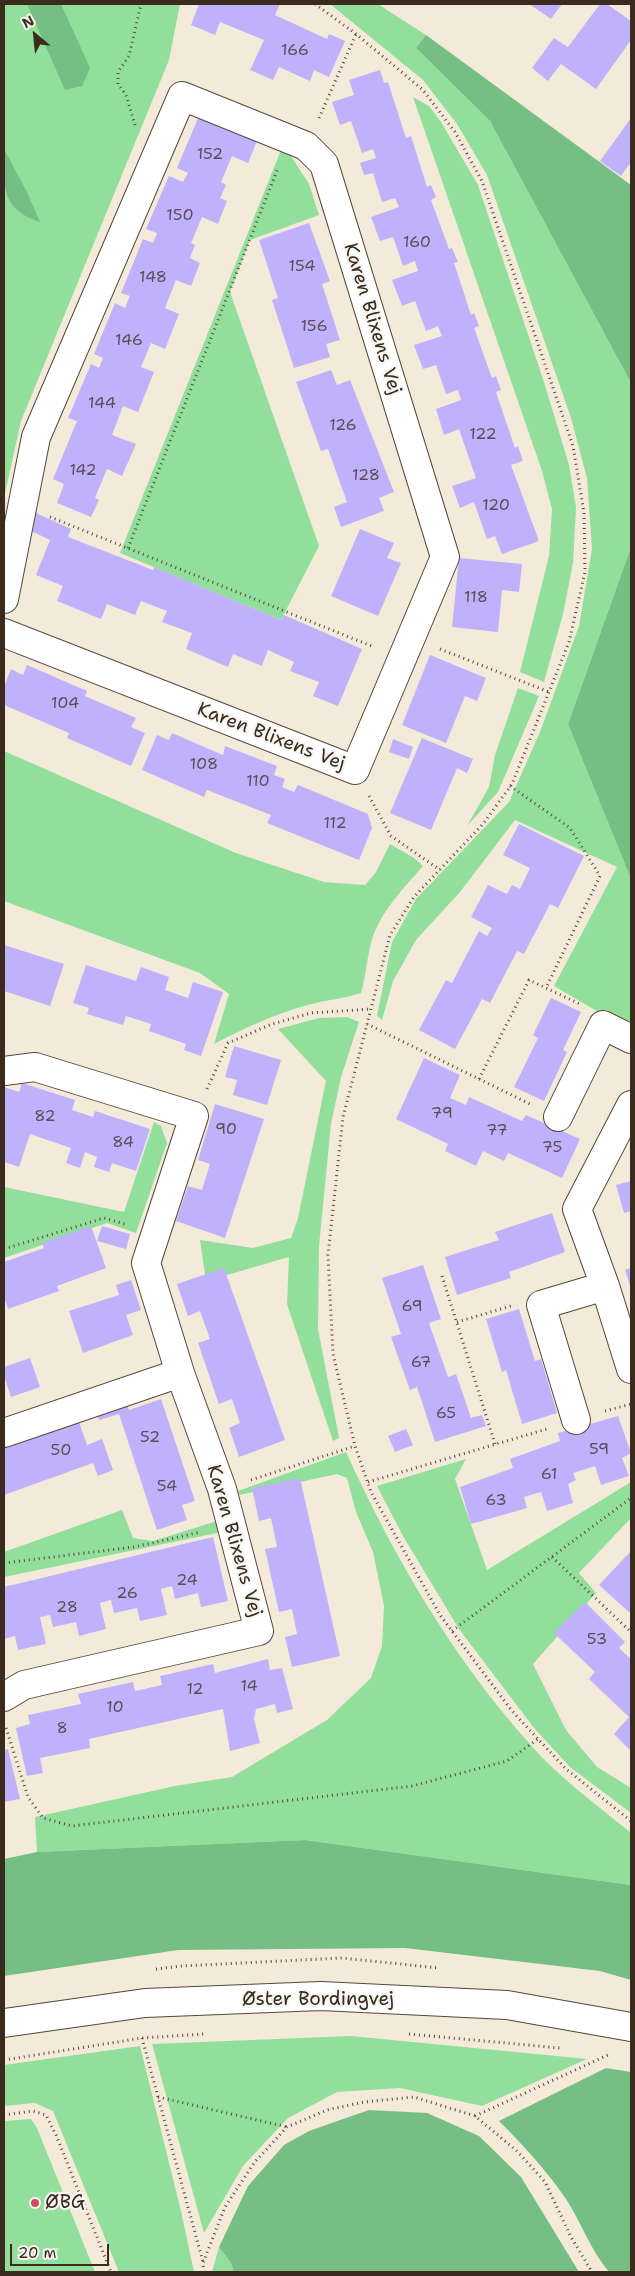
<!DOCTYPE html>
<html>
<head>
<meta charset="utf-8">
<style>
  body { margin:0 }
  #map { position:relative; width:635px; height:2276px; overflow:hidden; background:#f4ead9; font-family:"Shantell Sans",sans-serif }
  canvas { display:block }
  .frame { position:absolute; inset:0; border:5px solid #3b2a1e; pointer-events:none }
  .north { position:absolute; left:10px; top:10px; width:50px; height:50px; -webkit-text-stroke:4px #f6f6f2; paint-order:stroke; rotate:332deg; font-size:14px; font-weight:700; line-height:20px; text-align:center; color:#3b2a1e }
  .north::after { content:''; display:block; margin:auto; width:18px; height:22px; background:#3b2a1e; clip-path:polygon(50% 0,100% 100%,50% 72%,0 100%) }
  .scale { position:absolute; left:10px; top:2244px; width:99px; height:22px; box-sizing:border-box; border:2px solid #3b2a1e; border-top:0; padding-left:6px; font-size:15px; line-height:18px; white-space:nowrap; color:#3b2a1e; -webkit-text-stroke:4px #f6f6f2; paint-order:stroke }
</style>
</head>
<body>
<div id="map">
<canvas width="635" height="2276"></canvas>
<div class="frame"></div>
<div class="north">N</div>
<div class="scale">20 m</div>
</div>
<script>
const context = document.querySelector('canvas').getContext('2d');
context.lineJoin = 'round';
function fill(path, color) { context.fillStyle = color; context.fill(path, 'evenodd'); }
function trace(path, color, width, dash) { context.strokeStyle = color; context.lineWidth = width; context.lineCap = dash ? 'butt' : 'round'; context.setLineDash(dash || []); context.stroke(path); }
function drawText(font, color, halo, rows, align = 'center') {
  context.font = font + ' "Shantell Sans",sans-serif'; context.lineWidth = 4.5; context.setLineDash([]); context.textBaseline = 'middle'; context.strokeStyle = halo; context.fillStyle = color; for (const [text, x, y, turn = 0] of rows) {
    context.save(); context.translate(x, y); context.rotate((+turn || 0) * Math.PI / 180); context.textAlign = isNaN(turn) ? turn : align; if (halo) context.strokeText(text, 0, 0); context.fillText(text, 0, 0); context.restore();
  }
}
const green = new Path2D(`
  M4,4H180L169,60L21,421L4,498Z
  M330,4H378L426,35L416,48L490,121L631,383V547L568,724L631,879V1031L554,986L617,867L515,820L460,892L416,940L393,981L382,1020L377,1016L392,942L416,899L509,802L540,732L579,626L592,549L587,478L571,418L487,175L457,124L423,80Z
  M413,97L429,106L441,122L478,185L544,382L569,465L576,507L573,563L563,614L544,682L520,672L549,556L552,509L542,471Z
  M281,150H287L309,184L319,215L250,240L230,292L319,546L281,620L120,553Z
  M518,688L539,696L498,792L467,826L489,787L495,755Z
  M4,751L236,853L324,882L365,885L376,872L390,844L414,858L423,866C403,889 382,910 372,939C367,957 366,975 361,993C343,999 325,1000 308,1005C274,1014 245,1028 214,1044L229,994L200,973L4,901Z
  M347,1017L359,1022L341,1077L331,1124L319,1246L318,1329L339,1438L333,1441L287,1304L289,1257L206,1281L200,1240L253,1248L291,1238L298,1218L326,1081L278,1029L319,1018Z
  M154,1122L161,1126L167,1143L136,1233L107,1223L4,1258V1187L124,1212Z
  M346,1452C394,1557 452,1657 529,1743C558,1777 596,1804 631,1833V1885L305,1840L37,1852L35,1817L175,1786L232,1777L327,1720L371,1678L382,1646L384,1606L373,1552L356,1512L347,1478L337,1474L239,1495L238,1491Z
  M466,1459L455,1479L487,1570L631,1482V1518L579,1573L596,1593L533,1664L566,1730L597,1767L631,1788V1813L570,1767L534,1728L459,1629L403,1536L377,1486Z
  M122,1510L133,1538L153,1541L217,1521L222,1532L4,1577V1552Z
  M351,2036L587,2059L482,2106L400,2088L337,2092L288,2118L243,2166L204,2233L152,2044Z
  M140,2046L181,2211L194,2272H119L53,2111L35,2103L4,2106V2065Z
  M31,2119L37,2128L95,2272H4V2121Z
  M219,2247L231,2263L234,2272H212Z`);
const forest = new Path2D(`
  M27,4H61L90,68L82,86L65,90Z
  M426,35L631,185V383L490,121L416,48Z
  M4,149L27,192L40,222C0,209 4,186 4,149Z
  M631,547V879L568,724Z
  M305,1840L631,1885V1980L600,1971L405,1948L178,1950L4,1976V1859L37,1852Z
  M606,2068L631,2072V2272H609C590,2249 582,2224 566,2199C546,2170 524,2146 499,2121Z
  M369,2110L427,2113L479,2136L521,2177L579,2272H234L231,2263L219,2247L248,2186L284,2145L309,2131Z`);
const building = new Path2D(`
  M199,4H280L275,15L327,39L329,34L345,41L329,77L314,70L310,81L279,67L273,80L250,70L264,40L220,22L215,35L191,25Z
  M529,4H562L551,19Z
  M600,4H607L631,21V40L596,89L561,64L548,81L532,68L554,38L568,47Z
  M380,70L384,83L388,82L406,138L411,136L427,187L431,185L436,197L431,200L449,249L452,248L458,262L454,263L471,315L474,313L479,326L474,328L492,378L496,376L501,390L496,392L515,448L518,446L523,461L511,465L539,541L502,554L495,536L487,539L474,502L460,508L452,486L476,478L459,429L444,435L436,409L461,400L458,390L446,394L436,365L423,369L414,345L442,336L438,326L426,331L415,301L402,306L392,280L418,271L415,261L403,266L393,237L380,241L371,217L399,207L395,198L382,202L373,173L364,175L360,163L376,158L373,149L362,153L351,121L340,125L332,102L354,95L349,80Z
  M199,116L257,141L248,163L232,156L221,182L226,185L220,198L227,201L218,224L202,217L191,243L195,245L190,258L200,263L191,286L176,280L165,308L179,314L165,349L151,343L141,367L154,372L138,412L123,406L112,435L136,444L122,476L107,469L95,498L99,500L91,517L57,503L64,484L53,479L77,421L68,418L91,364L99,368L103,358L94,354L115,303L125,308L130,296L121,293L143,239L153,243L157,233L146,229L169,176L183,182L188,173L177,168Z
  M631,118V162L621,176L600,161Z
  M309,223L330,281L322,284L340,340L326,344L330,357L294,368L272,300L278,298L259,240Z
  M331,370L337,385L350,380L394,492L379,498L384,511L341,527L334,507L347,502L328,449L321,451L296,382Z
  M36,513L71,529L68,537L153,570L154,567L281,620L284,615L362,649L338,706L313,696L319,682L290,671L294,662L268,650L262,666L233,654L228,667L186,649L192,633L162,622L167,611L141,601L135,615L107,604L101,619L57,601L63,586L36,575L50,540L29,530Z
  M360,529L394,543L387,558L401,563L378,616L331,596Z
  M459,558L522,564L519,592L502,590L498,632L452,627Z
  M430,655L486,678L477,701L465,696L446,743L402,725Z
  M27,665L87,691L85,696L136,718L131,727L145,733L131,766L67,738L69,733L4,705V687L11,669L23,675Z
  M172,733L223,755L225,746L277,766L274,775L285,779L282,787L294,792L298,785L368,814L372,828L359,860L267,823L271,815L207,790L204,797L142,770L157,735L169,740Z
  M422,738L473,759L467,773L457,768L431,830L390,813Z
  M393,739L413,747L409,759L389,752Z
  M519,824L584,856L558,908L550,904L524,954L517,951L490,1003L482,999L455,1049L419,1030L446,980L452,983L479,931L487,936L492,928L471,917L488,885L507,894L512,885L520,889L530,868L503,855Z
  M4,945L64,964L50,1006L4,991Z
  M86,965L136,981L141,967L169,977L165,990L188,998L193,982L223,992L201,1056L184,1050L186,1044L149,1031L151,1024L126,1016L123,1025L87,1014L89,1008L73,1003Z
  M551,998L581,1012L563,1050L567,1052L544,1101L514,1087L538,1038L533,1035Z
  M234,1046L281,1060L267,1105L233,1095L237,1080L225,1077Z
  M424,1058L460,1075L450,1098L466,1105L469,1097L522,1121L526,1115L580,1139L562,1178L508,1153L504,1161L483,1151L476,1166L445,1151L448,1144L396,1119Z
  M22,1083L75,1100L72,1110L93,1117L95,1111L150,1129L136,1171L112,1163L109,1172L94,1167L97,1157L85,1152L80,1168L66,1163L71,1148L30,1134L19,1167L4,1162V1087L19,1092Z
  M215,1104L264,1119L225,1238L176,1221L188,1186L202,1190L205,1180L210,1164L198,1160Z
  M631,1181V1211L624,1213L616,1185Z
  M552,1213L565,1252L509,1272L511,1278L457,1295L445,1257L499,1240L495,1232Z
  M91,1226L106,1268L57,1286L59,1291L8,1309L4,1297V1262L44,1248L42,1243Z
  M102,1226L130,1234L126,1249L97,1241Z
  M423,1265L441,1319L429,1323L448,1377L456,1374L471,1418L482,1415L486,1426L435,1442L417,1387L410,1390L391,1337L401,1334L382,1278Z
  M224,1268L285,1440L239,1457L229,1428L240,1423L232,1399L219,1404L198,1343L210,1339L200,1311L188,1316L177,1284Z
  M631,1268V1289L625,1270Z
  M131,1280L141,1310L126,1315L133,1335L83,1353L69,1311L119,1295L116,1285Z
  M519,1309L535,1361L541,1359L557,1413L522,1424L506,1370L502,1372L486,1319Z
  M30,1358L40,1387L11,1397L4,1376V1367Z
  M124,1396L129,1410L161,1399L195,1501L182,1505L187,1520L157,1530L119,1414L99,1420L95,1406Z
  M618,1416L631,1453L622,1458L629,1476L601,1485L595,1466L573,1473L576,1480L568,1484L573,1503L547,1511L541,1492L524,1497L527,1508L471,1524L460,1487L513,1468L510,1459L560,1441L558,1433Z
  M79,1422L87,1445L102,1439L113,1470L98,1476L93,1463L4,1495V1449Z
  M406,1429L413,1445L395,1452L388,1436Z
  M300,1478L340,1656L292,1667L285,1637L297,1634L292,1609L279,1612L265,1549L277,1547L271,1518L259,1521L252,1488Z
  M213,1537L228,1601L201,1607L198,1593L175,1599L172,1586L161,1589L167,1615L140,1621L137,1608L114,1613L111,1600L100,1603L106,1629L79,1636L76,1622L53,1627L50,1615L40,1617L46,1644L18,1650L15,1636L4,1639V1587Z
  M631,1551V1610L629,1612L599,1585Z
  M585,1602L625,1642L619,1648L631,1659V1751L614,1734L629,1717L589,1679L595,1672L554,1633Z
  M268,1659L270,1670L282,1668L293,1709L277,1713L275,1704L256,1709L254,1719L260,1743L230,1751L223,1709L89,1739L90,1748L40,1758L43,1773L27,1776L16,1728L30,1724L28,1715L81,1704L78,1694L133,1682L135,1691L162,1685L160,1676L213,1664L215,1673Z
  M8,1749L20,1799L4,1802V1750Z`);
const path = new Path2D(`
  M315,4L356,34L423,90L455,132L482,181L573,446L584,513L585,572L569,642L512,784L483,824L414,897L390,935L343,1117L328,1255L333,1354L355,1446L371,1492L440,1615L512,1711L566,1769L631,1821
  M319,118L356,34
  M135,125L126,95L118,84V72L129,56L141,4
  M50,517L374,647
  M128,548L278,168
  M440,649L549,692
  M510,786L570,828L600,876L546,988
  M369,796L391,836L440,870
  M367,1024L530,1104
  M479,1079L529,980L582,1005
  M207,1089L228,1043L272,1024L311,1013L371,1009
  M4,1249L104,1218L128,1225
  M442,1276L495,1444
  M457,1322L511,1306
  M605,1411L631,1404
  M251,1480L355,1446
  M368,1482L547,1429
  M552,1557L631,1632
  M4,1563L134,1547L201,1532
  M452,1631L631,1498
  M6,1728L28,1797L43,1818L72,1826L412,1786L507,1761L538,1739
  M156,1969L182,1966L342,1958L439,1968
  M409,2034L560,2048
  M142,2038L203,2262
  M4,2060L142,2038L204,2034
  M158,2097L287,2127
  M4,2115L33,2111L46,2115L56,2135L111,2272
  M475,2116L608,2055
  M204,2272L203,2263L225,2207L254,2163L287,2127L327,2110L364,2102L414,2097L475,2116L518,2152L545,2182L571,2237L592,2272`);
const minor = new Path2D(`
  M4,599L36,437L182,96L306,146L324,164L445,557L355,770L4,633
  M4,1071L35,1067L194,1116L146,1263L180,1373L222,1489L259,1631L24,1685L4,1697
  M631,1105L577,1209L605,1286L631,1369
  M558,1117L603,1025L631,1039
  M576,1420L541,1305L605,1286
  M4,1433L180,1373
  M4,2023L145,2003L321,1996L507,2005L631,2027`);
const markers = [
  [35,2203,5,"#d1495b"]
];
const numberNames = [
  ["166",295,51],
  ["152",210,155],
  ["150",180,216],
  ["160",417,243],
  ["154",302,267],
  ["148",153,278],
  ["156",314,327],
  ["146",129,341],
  ["144",102,404],
  ["126",343,426],
  ["122",483,435],
  ["142",83,471],
  ["128",366,476],
  ["120",496,506],
  ["118",476,598],
  ["104",65,704],
  ["108",204,765],
  ["110",258,782],
  ["112",335,824],
  ["79",442,1114],
  ["82",45,1117],
  ["90",226,1130],
  ["77",497,1131],
  ["84",123,1143],
  ["75",552,1148],
  ["69",412,1307],
  ["67",421,1363],
  ["65",446,1414],
  ["52",150,1438],
  ["59",599,1450],
  ["50",61,1451],
  ["61",549,1475],
  ["54",167,1487],
  ["63",496,1501],
  ["24",187,1581],
  ["26",127,1594],
  ["28",67,1608],
  ["53",597,1640],
  ["14",249,1687],
  ["12",195,1690],
  ["10",115,1708],
  ["8",62,1729]
];
const streetNames = [
  ["Karen Blixens Vej",372,319,73],
  ["Karen Blixens Vej",271,737,21],
  ["Karen Blixens Vej",234,1541,74],
  ["Øster Bordingvej",318,2000]
];
const poiNames = [
  ["ØBG",45,2203]
];
fill(green, '#92df9c');
fill(forest, '#75be84');
fill(building, '#c0b1fc');
trace(minor, '#57473a', 30);
trace(path, '#57473a', 3, [1, 4]);
trace(minor, '#fff', 28);
for (const [x, y, r, color] of markers) { const dot = new Path2D(); dot.arc(x, y, r, 0, 2 * Math.PI); context.fillStyle = color; context.fill(dot); trace(dot, '#f6f6f2', 2); }
drawText('16px', '#5c4c56', null, numberNames);
drawText('19px', '#3b2a1e', '#f6f6f2', streetNames);
drawText('19px', '#3b2a1e', '#f6f6f2', poiNames, 'left');
</script>
</body>
</html>
